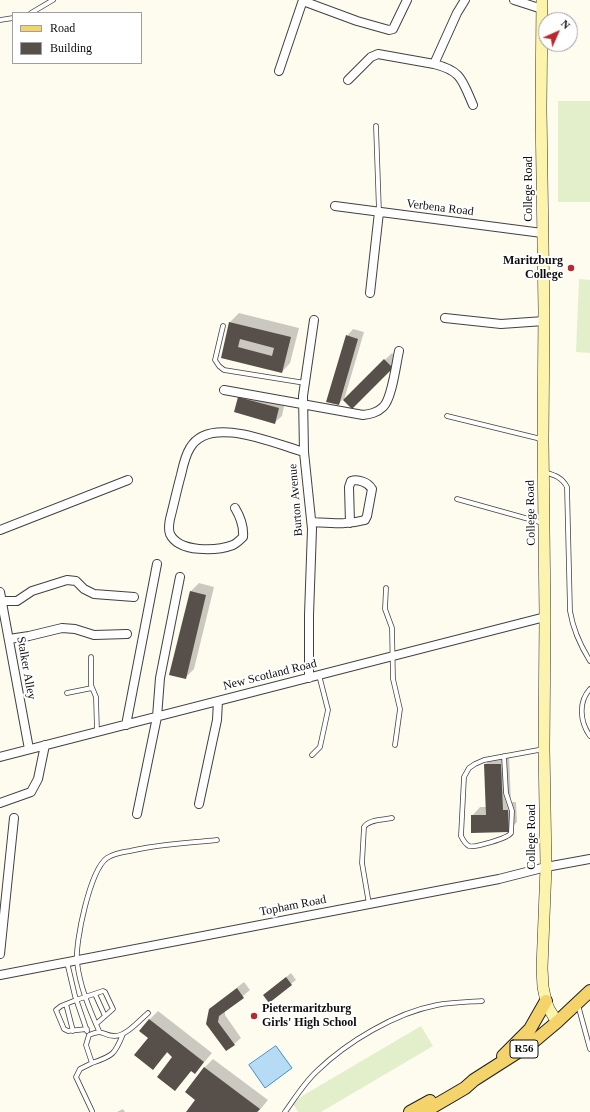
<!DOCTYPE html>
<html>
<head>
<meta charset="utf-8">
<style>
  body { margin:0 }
  #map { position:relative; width:590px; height:1112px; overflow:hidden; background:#fefbef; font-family:Georgia,serif }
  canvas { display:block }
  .legend { position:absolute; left:12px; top:12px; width:130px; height:52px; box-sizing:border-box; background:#fff; border:1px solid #9f9f9f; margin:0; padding:5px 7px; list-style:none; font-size:12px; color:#0e0e0e }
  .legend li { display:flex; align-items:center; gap:8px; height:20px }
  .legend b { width:20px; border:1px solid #9f9f9f }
  .north { position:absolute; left:538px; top:12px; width:40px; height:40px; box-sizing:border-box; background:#fff; border:1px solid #9f9f9f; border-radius:50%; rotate:45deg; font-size:11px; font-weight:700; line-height:16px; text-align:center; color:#0e0e0e }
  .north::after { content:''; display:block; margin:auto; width:14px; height:18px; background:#b92a30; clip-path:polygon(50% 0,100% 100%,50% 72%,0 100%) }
</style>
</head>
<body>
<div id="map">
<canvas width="590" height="1112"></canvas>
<ul class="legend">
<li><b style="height:5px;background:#f4d36a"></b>Road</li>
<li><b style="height:11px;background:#564f4a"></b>Building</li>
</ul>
<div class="north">N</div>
</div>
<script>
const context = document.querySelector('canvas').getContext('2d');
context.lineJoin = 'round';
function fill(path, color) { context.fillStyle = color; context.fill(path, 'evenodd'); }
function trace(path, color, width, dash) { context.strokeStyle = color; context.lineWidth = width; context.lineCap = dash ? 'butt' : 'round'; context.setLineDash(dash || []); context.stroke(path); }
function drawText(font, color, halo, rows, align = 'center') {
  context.font = font + ' Georgia,serif'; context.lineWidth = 4; context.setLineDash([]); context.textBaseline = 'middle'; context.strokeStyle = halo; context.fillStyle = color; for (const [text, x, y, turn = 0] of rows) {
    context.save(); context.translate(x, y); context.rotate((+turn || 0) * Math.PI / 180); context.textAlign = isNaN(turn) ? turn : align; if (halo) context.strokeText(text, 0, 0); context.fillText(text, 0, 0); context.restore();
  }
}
const pitch = new Path2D(`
  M558,101H590V202H558Z
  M579,279L590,280V353L576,352Z
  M421,1026L433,1046L321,1112H298L292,1102Z`);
const water = new Path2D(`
  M276,1046L292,1068L265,1088L249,1065Z`);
const shadow = new Path2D(`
  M239,313L299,328L290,363L282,372L222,357L230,322Z
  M353,329L364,332L344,400L392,353L399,361L352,408L343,399L339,404L347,336Z
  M245,391L285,401L282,416L275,422L239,397Z
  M199,583L214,587L194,669L185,678L190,592Z
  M509,755L511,802H516L517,822L508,831L472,816L480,807H486L485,765L493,756Z
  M291,973L296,980L269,1001L264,995Z
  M244,982L250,990L225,1011V1015L241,1038L227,1050L210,1010L217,1003Z
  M158,1011L212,1053L195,1073L192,1070L175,1089L174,1056L168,1052L153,1069L149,1037V1020Z
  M213,1059L268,1100L258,1112H188L197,1100L204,1068Z
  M123,1109L125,1112H117Z`);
const building = new Path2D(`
  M229,322L291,337L282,373L221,358ZM240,339L274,348L272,356L238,347Z
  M346,335L358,339L339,405L326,402Z
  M384,359L393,368L352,409L343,400Z
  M238,397L279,408L275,424L234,412Z
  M190,591L206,595L186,679L169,675Z
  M484,764H501L503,810H508L509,832L471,833V815H486Z
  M286,977L292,985L269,1003L263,995Z
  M237,988L244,998L219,1016L218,1022L235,1045L226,1051L206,1024L209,1009Z
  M149,1019L204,1062L195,1074L191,1071L175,1091L157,1077L172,1057L167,1052L153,1070L134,1055L148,1038L139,1031Z
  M204,1067L260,1109L257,1112H186L195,1100L185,1092Z`);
const lane = new Path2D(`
  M31,13L53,0
  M0,20L13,18
  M376,126L379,212
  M223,326L215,360L219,366L224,370L305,383
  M447,416L541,439
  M544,472C554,475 562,477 567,487L570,611C573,629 580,645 590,661
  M457,499L543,523
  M386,588L385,609L392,628L393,679L400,709L395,745
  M91,657V685L96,697L97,732
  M590,689C578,702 580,722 590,736
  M67,693L92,688
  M312,755L320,747L328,710L319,675
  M504,756L506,793L512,811L511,833C508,838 475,848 469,846C465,844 463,840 461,836L464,777L469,768L475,764L484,760L544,749
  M369,904L362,863L364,827C369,819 384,820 392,818
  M67,962L75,996L87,1031
  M95,994L105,1016
  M66,1004L73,1031
  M578,1005L590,1049
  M87,1029L68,1031L64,1029L56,1010L61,1006L76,1000L103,991L105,992L113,1009L96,1024
  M99,1031C89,1008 80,987 77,962C75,942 90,870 107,858C113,854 123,852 130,851C159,844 188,843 217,840
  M92,1063C113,1056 115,1054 123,1034
  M92,1111L76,1077L80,1069L92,1063L86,1045L89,1035C105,1028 101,1036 115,1036C126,1036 140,1020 148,1013
  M285,1112C295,1098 305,1082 317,1071C347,1042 395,1013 437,1005C452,1002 467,1002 482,1001`);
const street = new Path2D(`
  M514,0L542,9
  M303,1L357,21L389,30L393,29L407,0
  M434,64C462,71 462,80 473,105
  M279,71L303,0
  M348,80L371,57L378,54L434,64L457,13L465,0
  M335,206L542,233
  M370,293L379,212
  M445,318L501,324L544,321
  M224,390L363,415C370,414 377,413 383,407C392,399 396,364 399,351
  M235,508C241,518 244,526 243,537C240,540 237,543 233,545C217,551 179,553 170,534C168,529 169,525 170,519C174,504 177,489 181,475C183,466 185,456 190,448C209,414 275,444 304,452
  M312,522C331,523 347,525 365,520L367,516L372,489C368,482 358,479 351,481L349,487L350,523
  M0,530L128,480
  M0,592L29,749
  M2,601H17L32,591L67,580L76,581L84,589L94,594L134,597
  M9,639L29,636L62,628L75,629L94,635L127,634
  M309,678V615L312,529L304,452L303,396L314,320
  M126,725L157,564
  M0,757L545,617
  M0,803L31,792L38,779L45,745
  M199,804L217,720L218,701
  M137,814L157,717L160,678L180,577
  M0,954L14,818
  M0,975L499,879L546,867L590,859`);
const secondary = new Path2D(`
  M542,0L541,109L544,311L543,440L545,617L544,748L546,867L542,968L543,987L546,1001L549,1009L557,1022`);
const primary = new Path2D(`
  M503,1056L530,1029L546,1001
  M410,1112L430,1101
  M424,1112L465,1088L474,1080L532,1043L557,1022L590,991`);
const markers = [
  [571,268,4,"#b92a30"],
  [254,1016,4,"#b92a30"]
];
const shields = [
  [524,1049,28]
];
const shieldNames = [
  ["R56",524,1049]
];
const streetNames = [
  ["College Road",529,189,-90],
  ["Verbena Road",440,208,7],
  ["Burton Avenue",296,500,-95],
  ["College Road",531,513,-91],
  ["Stalker Alley",26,668,80],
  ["New Scotland Road",270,675,-14],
  ["College Road",532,837,-90],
  ["Topham Road",293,906,-11]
];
const poiNames = [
  ["Maritzburg",563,261],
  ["College",563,275],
  ["Pietermaritzburg",262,1009,"left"],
  ["Girls' High School",262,1023,"left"]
];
fill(pitch, '#e3efcb');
fill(water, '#b5dcf4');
trace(water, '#3f91c9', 1);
fill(shadow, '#0003');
fill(building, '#564f4a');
trace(lane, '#414141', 5.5);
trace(street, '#414141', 10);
trace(secondary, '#303030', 12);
trace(primary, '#1f1f1f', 14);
trace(lane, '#fff', 4);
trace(street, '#fff', 8);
trace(secondary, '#fcf4ac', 11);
trace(primary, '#f4d36a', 12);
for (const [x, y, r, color] of markers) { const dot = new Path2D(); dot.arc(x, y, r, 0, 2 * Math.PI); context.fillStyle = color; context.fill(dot); trace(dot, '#fff', 1.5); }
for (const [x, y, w] of shields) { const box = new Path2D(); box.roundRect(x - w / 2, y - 9, w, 18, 3); context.fillStyle = '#fff'; context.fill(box); trace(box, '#0e0e0e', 1); }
drawText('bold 11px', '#0e0e0e', null, shieldNames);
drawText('12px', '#0e0e0e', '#fff', streetNames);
drawText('bold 12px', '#0e0e0e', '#fff', poiNames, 'right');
</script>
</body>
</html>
